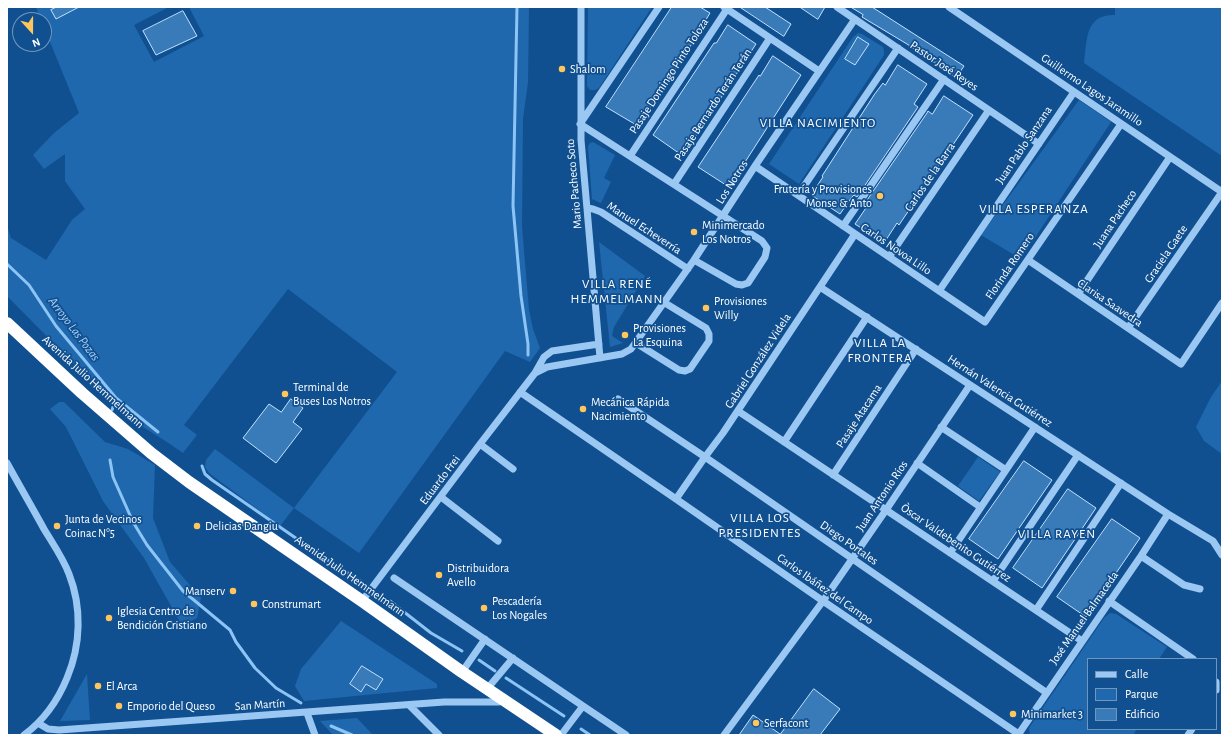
<!DOCTYPE html>
<html>
<head>
<meta charset="utf-8">
<style>
  body { margin:0 }
  #map { position:relative; width:1229px; height:742px; overflow:hidden; background:#115090; font-family:"Alegreya Sans",sans-serif }
  canvas { display:block }
  .frame { position:absolute; inset:0; border:8px solid #fff; pointer-events:none }
  .legend { position:absolute; left:1087px; top:658px; width:130px; height:72px; box-sizing:border-box; background:#115090; border:1px solid #7096bc; margin:0; padding:5px 7px; list-style:none; font-size:12px; color:#fff }
  .legend li { display:flex; align-items:center; gap:8px; height:20px }
  .legend b { width:20px; border:1px solid #7096bc }
  .north { position:absolute; left:12px; top:12px; width:40px; height:40px; box-sizing:border-box; background:#115090; border:1px solid #7096bc; border-radius:50%; rotate:159deg; font-size:11px; font-weight:700; line-height:16px; text-align:center; color:#fff }
  .north::after { content:''; display:block; margin:auto; width:14px; height:18px; background:#ffc65d; clip-path:polygon(50% 0,100% 100%,50% 72%,0 100%) }
</style>
</head>
<body>
<div id="map">
<canvas width="1229" height="742"></canvas>
<div class="frame"></div>
<ul class="legend">
<li><b style="height:5px;background:#9bc8f3"></b>Calle</li>
<li><b style="height:11px;background:#1f68ad"></b>Parque</li>
<li><b style="height:11px;background:#397ab9"></b>Edificio</li>
</ul>
<div class="north">N</div>
</div>
<script>
const context = document.querySelector('canvas').getContext('2d');
context.lineJoin = 'round';
function fill(path, color) { context.fillStyle = color; context.fill(path, 'evenodd'); }
function trace(path, color, width, dash) { context.strokeStyle = color; context.lineWidth = width; context.lineCap = dash ? 'butt' : 'round'; context.setLineDash(dash || []); context.stroke(path); }
function drawText(font, color, halo, rows, align = 'center') {
  context.font = font + ' "Alegreya Sans",sans-serif'; context.lineWidth = 3.5; context.setLineDash([]); context.textBaseline = 'middle'; context.strokeStyle = halo; context.fillStyle = color; for (const [text, x, y, turn = 0] of rows) {
    context.save(); context.translate(x, y); context.rotate((+turn || 0) * Math.PI / 180); context.textAlign = isNaN(turn) ? turn : align; if (halo) context.strokeText(text, 0, 0); context.fillText(text, 0, 0); context.restore();
  }
}
const green = new Path2D(`
  M36,7H169L134,25L154,62L204,36L189,7H529L528,82L523,119L522,226L529,310L533,329L540,348L530,362L505,351L359,553L294,508L280,526L209,473L205,467L206,460L215,449L294,508L397,372L288,289L184,425L197,435L183,453L170,444L118,411L94,384L7,296V226L11,238L46,260L72,220L85,209L65,181V154L44,169L33,155L54,133L79,113L44,27V20H41Z
  M588,7H652L599,88L595,90H590L587,86Z
  M1115,7H1222V156L1084,63C1087,40 1085,14 1115,15Z
  M858,33L862,34L883,47L884,51V55L799,184L769,164L853,37Z
  M1079,100L1111,122L1021,259L981,235Z
  M593,142L615,155L604,178L611,182L601,203L592,199L588,146L590,143Z
  M599,242L645,276L614,327L612,336L623,343L610,347Z
  M1222,381V454L1204,441L1196,427L1211,397Z
  M59,402H64L105,442L128,449L155,465L153,518L170,562L201,598L197,618L189,622H180L144,558L103,501L66,427L50,409Z
  M978,457L1000,472L979,501L958,486Z
  M1110,613L1116,614L1167,647L1159,659H1088V729H1137L1133,735H1030L1029,728L1104,618Z
  M341,621L437,684V688L304,701L295,686L301,669Z
  M87,674L90,720L60,721Z
  M357,718L373,735H333L320,721Z`);
const stream = new Path2D(`
  M517,7L513,206L521,296L528,344V355
  M7,264L29,285L56,326L116,398L112,410
  M116,398L158,432
  M110,460L113,477L133,522L147,545L183,591L230,630L236,642L255,668L276,688L301,703
  M202,466L205,474L212,480L326,559L362,582
  M390,601L431,633L462,651
  M479,660L495,671
  M506,678L564,716
  M331,726L352,735
  M581,729L590,735`);
const building = new Path2D(`
  M57,7H79L56,19L51,10Z
  M672,7H700L710,13L698,33H699L638,126L606,107Z
  M740,7H765L791,24L784,36Z
  M800,7H825L818,19Z
  M851,7H872L964,66L956,78L907,44L862,17L863,15Z
  M183,11L197,36L156,55L143,31Z
  M728,25L756,44L683,156L653,135L714,43H716Z
  M858,37L869,44L855,65L845,59Z
  M773,56L801,75L729,187L698,167L751,87L759,75L760,76Z
  M898,65L927,84L914,104L918,107L857,197L854,195L852,197L840,214L811,195L823,177L822,176L874,95L883,83L885,85Z
  M944,96L973,115L899,225L897,223L884,243L855,224L868,205L865,203L927,113L928,111L932,114Z
  M291,399L303,408L293,422L302,429L276,463L243,438L269,404L281,412Z
  M1024,461L1052,480L998,559L969,539Z
  M1068,489L1096,508L1042,588L1013,568Z
  M1112,519L1140,538L1086,617L1057,597Z
  M362,666L383,679L376,690L366,684L361,692L350,684Z
  M814,689L840,709L820,735H739L753,715L780,734Z`);
const minor = new Path2D(`
  M581,7V140L600,358
  M659,7L580,124L762,241L767,248L765,257L748,283L742,285L736,284L694,260
  M724,7L819,71
  M837,7L1039,144
  M949,7L1222,192
  M630,156L727,9
  M755,166L985,322L1121,124
  M674,184L770,38
  M798,195L898,48
  M587,208L593,209L601,212L688,269
  M843,226L944,79
  M889,257L989,110
  M1028,260L1181,364L1222,303
  M820,287L1168,514L1213,541L1222,555
  M939,291L1074,92
  M1078,294L1170,157
  M1128,328L1222,192
  M636,343L679,370L685,371L690,369L709,341V334L706,328L665,303
  M535,373L547,367L622,354L631,349L694,260L755,166L855,19
  M520,392L676,499L823,601L1020,735
  M618,399L705,457L1047,693
  M738,411L1082,641
  M941,427L1006,470
  M784,442L867,317
  M480,444L513,469
  M7,463C19,485 32,507 44,529C53,544 63,558 69,574C82,607 81,645 67,678C58,700 43,721 24,735
  M917,463L980,507
  M833,475L916,349
  M441,497L498,541
  M676,499L705,457L723,433L855,234
  M950,553L1035,427
  M1141,556L1184,585L1200,589
  M394,578L583,706L561,735
  M993,581L1078,455
  M362,601L480,444L535,373L544,357L552,351L599,344
  M1109,601L1193,659
  M1036,610L1121,483
  M462,672L485,639
  M1216,682V690
  M487,689L513,658
  M409,705L439,735
  M583,706L626,735
  M307,713L315,735
  M38,723L48,729L59,730L444,702H499L502,699
  M724,735L823,601L886,510L970,385
  M1018,735L1141,556L1168,514
  M1188,735L1192,729`);
const highway = new Path2D(`
  M7,323L82,393L151,453L189,482L362,601L462,672L556,735`);
const markers = [
  [562,69,4,"#ffc65d"],
  [880,196,4,"#ffc65d"],
  [694,232,4,"#ffc65d"],
  [706,308,4,"#ffc65d"],
  [625,335,4,"#ffc65d"],
  [285,394,4,"#ffc65d"],
  [583,409,4,"#ffc65d"],
  [57,526,4,"#ffc65d"],
  [197,526,4,"#ffc65d"],
  [439,575,4,"#ffc65d"],
  [233,591,4,"#ffc65d"],
  [254,604,4,"#ffc65d"],
  [484,608,4,"#ffc65d"],
  [109,618,4,"#ffc65d"],
  [98,686,4,"#ffc65d"],
  [119,706,4,"#ffc65d"],
  [1013,714,4,"#ffc65d"],
  [756,723,4,"#ffc65d"]
];
const streetNames = [
  ["Pastor José Reyes",944,66,34],
  ["Pasaje Domingo Pinto Toloza",669,76,-57],
  ["Guillermo Lagos Jaramillo",1092,90,34],
  ["Pasaje Bernardo Terán Terán",713,105,-57],
  ["Juan Pablo Sanzana",1024,145,-56],
  ["Carlos de la Barra",930,177,-56],
  ["Los Notros",732,182,-58],
  ["Mario Pacheco Soto",574,184,-95],
  ["Juana Pacheco",1115,219,-56],
  ["Manuel Echeverría",644,228,33],
  ["Carlos Novoa Lillo",896,249,34],
  ["Graciela Gaete",1166,254,-56],
  ["Florinda Romero",1010,266,-56],
  ["Clarisa Saavedra",1110,303,34],
  ["Gabriel González Videla",758,361,-57],
  ["Avenida Julio Hemmelmann",93,382,42],
  ["Hernán Valencia Gutiérrez",1000,391,33],
  ["Pasaje Atacama",859,416,-57],
  ["Eduardo Frei",440,480,-53],
  ["Juan Antonio Ríos",882,496,-56],
  ["Diego Portales",849,543,35],
  ["Òscar Valdebenito Gutiérrez",956,543,34],
  ["Avenida Julio Hemmelmann",350,576,35],
  ["Carlos Ibáñez del Campo",825,589,35],
  ["José Manuel Balmaceda",1084,618,-55],
  ["San Martín",260,705,-4]
];
const poiNames = [
  ["Shalom",570,69],
  ["Frutería y Provisiones",872,189,"right"],
  ["Monse & Anto",872,203,"right"],
  ["Minimercado",702,225],
  ["Los Notros",702,239],
  ["Provisiones",714,301],
  ["Willy",714,315],
  ["Provisiones",633,328],
  ["La Esquina",633,342],
  ["Terminal de",293,387],
  ["Buses Los Notros",293,401],
  ["Mecánica Rápida",591,402],
  ["Nacimiento",591,416],
  ["Junta de Vecinos",65,519],
  ["Coinac N°5",65,533],
  ["Delicias Dangiu",205,526],
  ["Distribuidora",447,568],
  ["Avello",447,582],
  ["Manserv",225,591,"right"],
  ["Pescadería",492,601],
  ["Los Nogales",492,615],
  ["Construmart",262,604],
  ["Iglesia Centro de",117,611],
  ["Bendición Cristiano",117,625],
  ["El Arca",106,686],
  ["Emporio del Queso",127,706],
  ["Minimarket 3",1021,714],
  ["Serfacont",764,723]
];
const neighbourhoodNames = [
  ["VILLA NACIMIENTO",818,123],
  ["VILLA ESPERANZA",1034,209],
  ["VILLA RENÉ",617,284],
  ["HEMMELMANN",617,299],
  ["VILLA LA",880,343],
  ["FRONTERA",880,358],
  ["VILLA LOS",760,518],
  ["PRESIDENTES",760,533],
  ["VILLA RAYEN",1057,534]
];
const waterNames = [
  ["Arroyo Las Pozas",74,329,53]
];
fill(green, '#1f68ad');
trace(stream, '#8cc4f6', 3);
fill(building, '#397ab9');
trace(building, '#c2e1fd', 1);
trace(minor, '#9bc8f3', 7);
trace(highway, '#fff', 12);
for (const [x, y, r, color] of markers) { const dot = new Path2D(); dot.arc(x, y, r, 0, 2 * Math.PI); context.fillStyle = color; context.fill(dot); trace(dot, '#115090', 1.5); }
drawText('12px', '#fff', '#115090', streetNames);
drawText('12px', '#fff', '#115090', poiNames, 'left');
context.letterSpacing = '1px';
drawText('13px', '#fff', '#115090', neighbourhoodNames);
context.letterSpacing = '0px';
drawText('italic 13px', '#a7d2fa', '#115090', waterNames);
</script>
</body>
</html>
